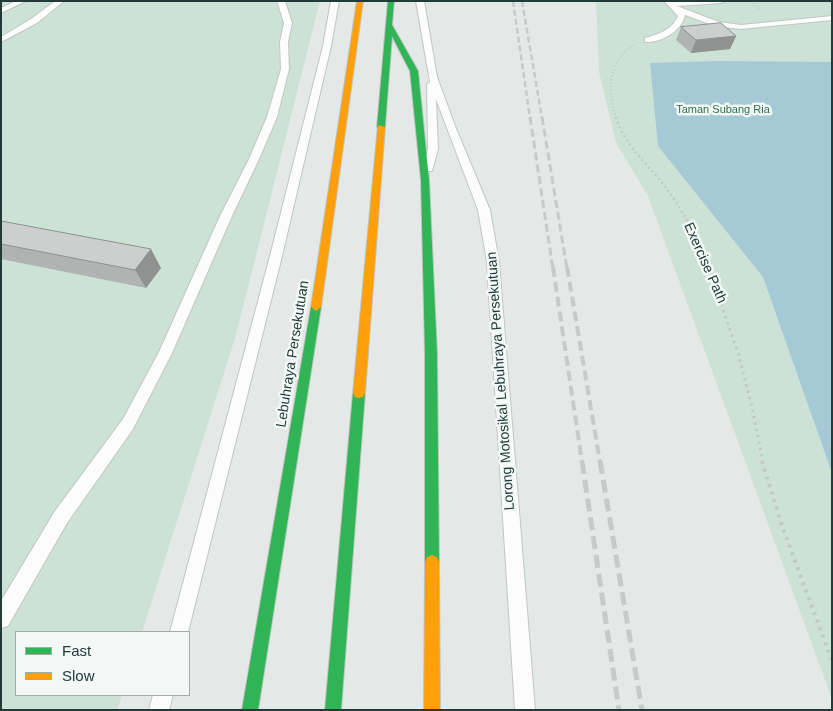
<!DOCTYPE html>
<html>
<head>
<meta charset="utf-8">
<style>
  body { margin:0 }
  #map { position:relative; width:833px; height:711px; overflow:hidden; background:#e4e9e7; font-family:Helvetica,sans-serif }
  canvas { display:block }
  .frame { position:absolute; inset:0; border:2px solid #223b38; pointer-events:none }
  .legend { position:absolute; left:15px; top:631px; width:175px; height:65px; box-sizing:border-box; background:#f2f8f6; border:1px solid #9facaa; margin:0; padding:6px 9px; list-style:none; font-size:15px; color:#223b38 }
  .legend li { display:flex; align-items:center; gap:10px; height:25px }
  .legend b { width:25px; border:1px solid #9facaa }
</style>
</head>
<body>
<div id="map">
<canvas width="833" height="711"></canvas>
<div class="frame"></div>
<ul class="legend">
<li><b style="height:6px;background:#30b455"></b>Fast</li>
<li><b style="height:6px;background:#ff9f0a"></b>Slow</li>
</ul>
</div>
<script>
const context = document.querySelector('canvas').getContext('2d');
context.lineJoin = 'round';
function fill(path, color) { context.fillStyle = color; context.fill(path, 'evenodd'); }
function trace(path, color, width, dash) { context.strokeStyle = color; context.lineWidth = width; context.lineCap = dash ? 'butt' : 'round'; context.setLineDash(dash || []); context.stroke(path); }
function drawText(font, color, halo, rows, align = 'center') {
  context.font = font + ' Helvetica,sans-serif'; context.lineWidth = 5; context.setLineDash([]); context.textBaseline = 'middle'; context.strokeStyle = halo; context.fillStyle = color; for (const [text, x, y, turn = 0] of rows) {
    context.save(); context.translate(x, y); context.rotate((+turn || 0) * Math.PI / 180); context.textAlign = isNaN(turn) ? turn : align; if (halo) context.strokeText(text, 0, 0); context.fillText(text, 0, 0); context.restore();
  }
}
const green = new Path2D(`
  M1,1H320L236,335L142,632H16V695H122L117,710H1Z
  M596,1H832V699L648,196L616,143L599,72Z`);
const water = new Path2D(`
  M717,61L832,62V473L763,277L658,146L650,63Z`);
const pathFar3 = new Path2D(`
  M751,1L761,10
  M616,118C608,90 607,61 634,45`);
const pathFar2 = new Path2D(`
  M616,117C625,148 651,166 669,192C686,215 698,242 708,269`);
const pathFar1 = new Path2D(`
  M708,267L738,353L752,407L763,462`);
const path = new Path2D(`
  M762,461L781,523L832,661`);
const lane = new Path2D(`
  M16,1H26L1,13V8Z
  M55,1H64L37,23L1,42V37L31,19Z
  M277,1H285L292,23L288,42L289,69L277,117L259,159L232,216L172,353L133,429L67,523L8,626L1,628V601L55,511L123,419L159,352L220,216L249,159L267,117L281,69L280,42L284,23Z
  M331,1H339L331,46L282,256L188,632H170L270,256L323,46Z
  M416,1H424L437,77L455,126L490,210L499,262L535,710H515L487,262L478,210L436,99L438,149L432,171H424L423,169L428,149L427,84L430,82Z
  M664,1H725L721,3L677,6L719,22L741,25L832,16V20L741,29L715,26L685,15C682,31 661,43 645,42V38C659,34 672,30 678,16Z
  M153,695H173L169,710H149Z`);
const fast = new Path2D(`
  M388,1H394L392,25L418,71L429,180L437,354L439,562L437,567L432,569L427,567L425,562V354L421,180L410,71L392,36L385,127L381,129L377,127Z
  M316,303L321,307L258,710H242L311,307Z
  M359,388L363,389L365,393L341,710H325L353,393L355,389Z`);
const slow = new Path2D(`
  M357,1H363L321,307L316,311L311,307Z
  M378,125L385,127L365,393L363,397L359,398L355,397L353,393Z
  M432,555L437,557L439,562L440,710H424L425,562L427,557Z`);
const railFar3 = new Path2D(`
  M513,1L530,118
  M522,1L542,118`);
const railFar2 = new Path2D(`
  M530,117L553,269
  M542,117L567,269`);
const railFar1 = new Path2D(`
  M553,267L582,462
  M567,267L600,462`);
const rail = new Path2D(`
  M582,461L619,710
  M600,461L642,710`);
const wall = new Path2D(`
  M681,27L736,36L730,49L691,53L676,40Z
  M1,221L161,268L146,288L1,259Z`);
const shadedWall = new Path2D(`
  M736,36L730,49L691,53L696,40Z
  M151,249L161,268L146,288L135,270Z`);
const building = new Path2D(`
  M721,23L736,36L696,40L681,27Z
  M1,221L151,249L135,270L1,244Z`);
const farParknames = [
  ["Taman Subang Ria",723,110]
];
const streetNames = [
  ["Exercise Path",705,263,66],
  ["Lebuhraya Persekutuan",293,354,-81],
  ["Lorong Motosikal Lebuhraya Persekutuan",501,381,-94]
];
fill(green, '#cde2d6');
fill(water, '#a6c9d6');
trace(lane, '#c1c6c4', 2);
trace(fast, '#bdc5c3', 2);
trace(slow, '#bdc5c3', 2);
trace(pathFar3, '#c1c9c8', 2, [1, 2.5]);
trace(pathFar2, '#c1c9c8', 2.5, [2, 3]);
trace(pathFar1, '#c1c9c8', 3, [2.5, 4]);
trace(path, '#c1c9c8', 4, [3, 5]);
fill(lane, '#fbfcfb');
fill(fast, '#30b455');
fill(slow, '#ff9f0a');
trace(railFar3, '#c7caca', 2.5, [6, 3]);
trace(railFar2, '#c7caca', 3, [8, 4]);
trace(railFar1, '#c7caca', 4, [10, 5]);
trace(rail, '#c7caca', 5, [13, 6]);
fill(wall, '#afb3b2');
fill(shadedWall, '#8e9291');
fill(building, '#cbd0cf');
trace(building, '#8e9291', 1);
drawText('11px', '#2e7151', '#f2f8f6', farParknames);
drawText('14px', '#223b38', '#f2f8f6', streetNames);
</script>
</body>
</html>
